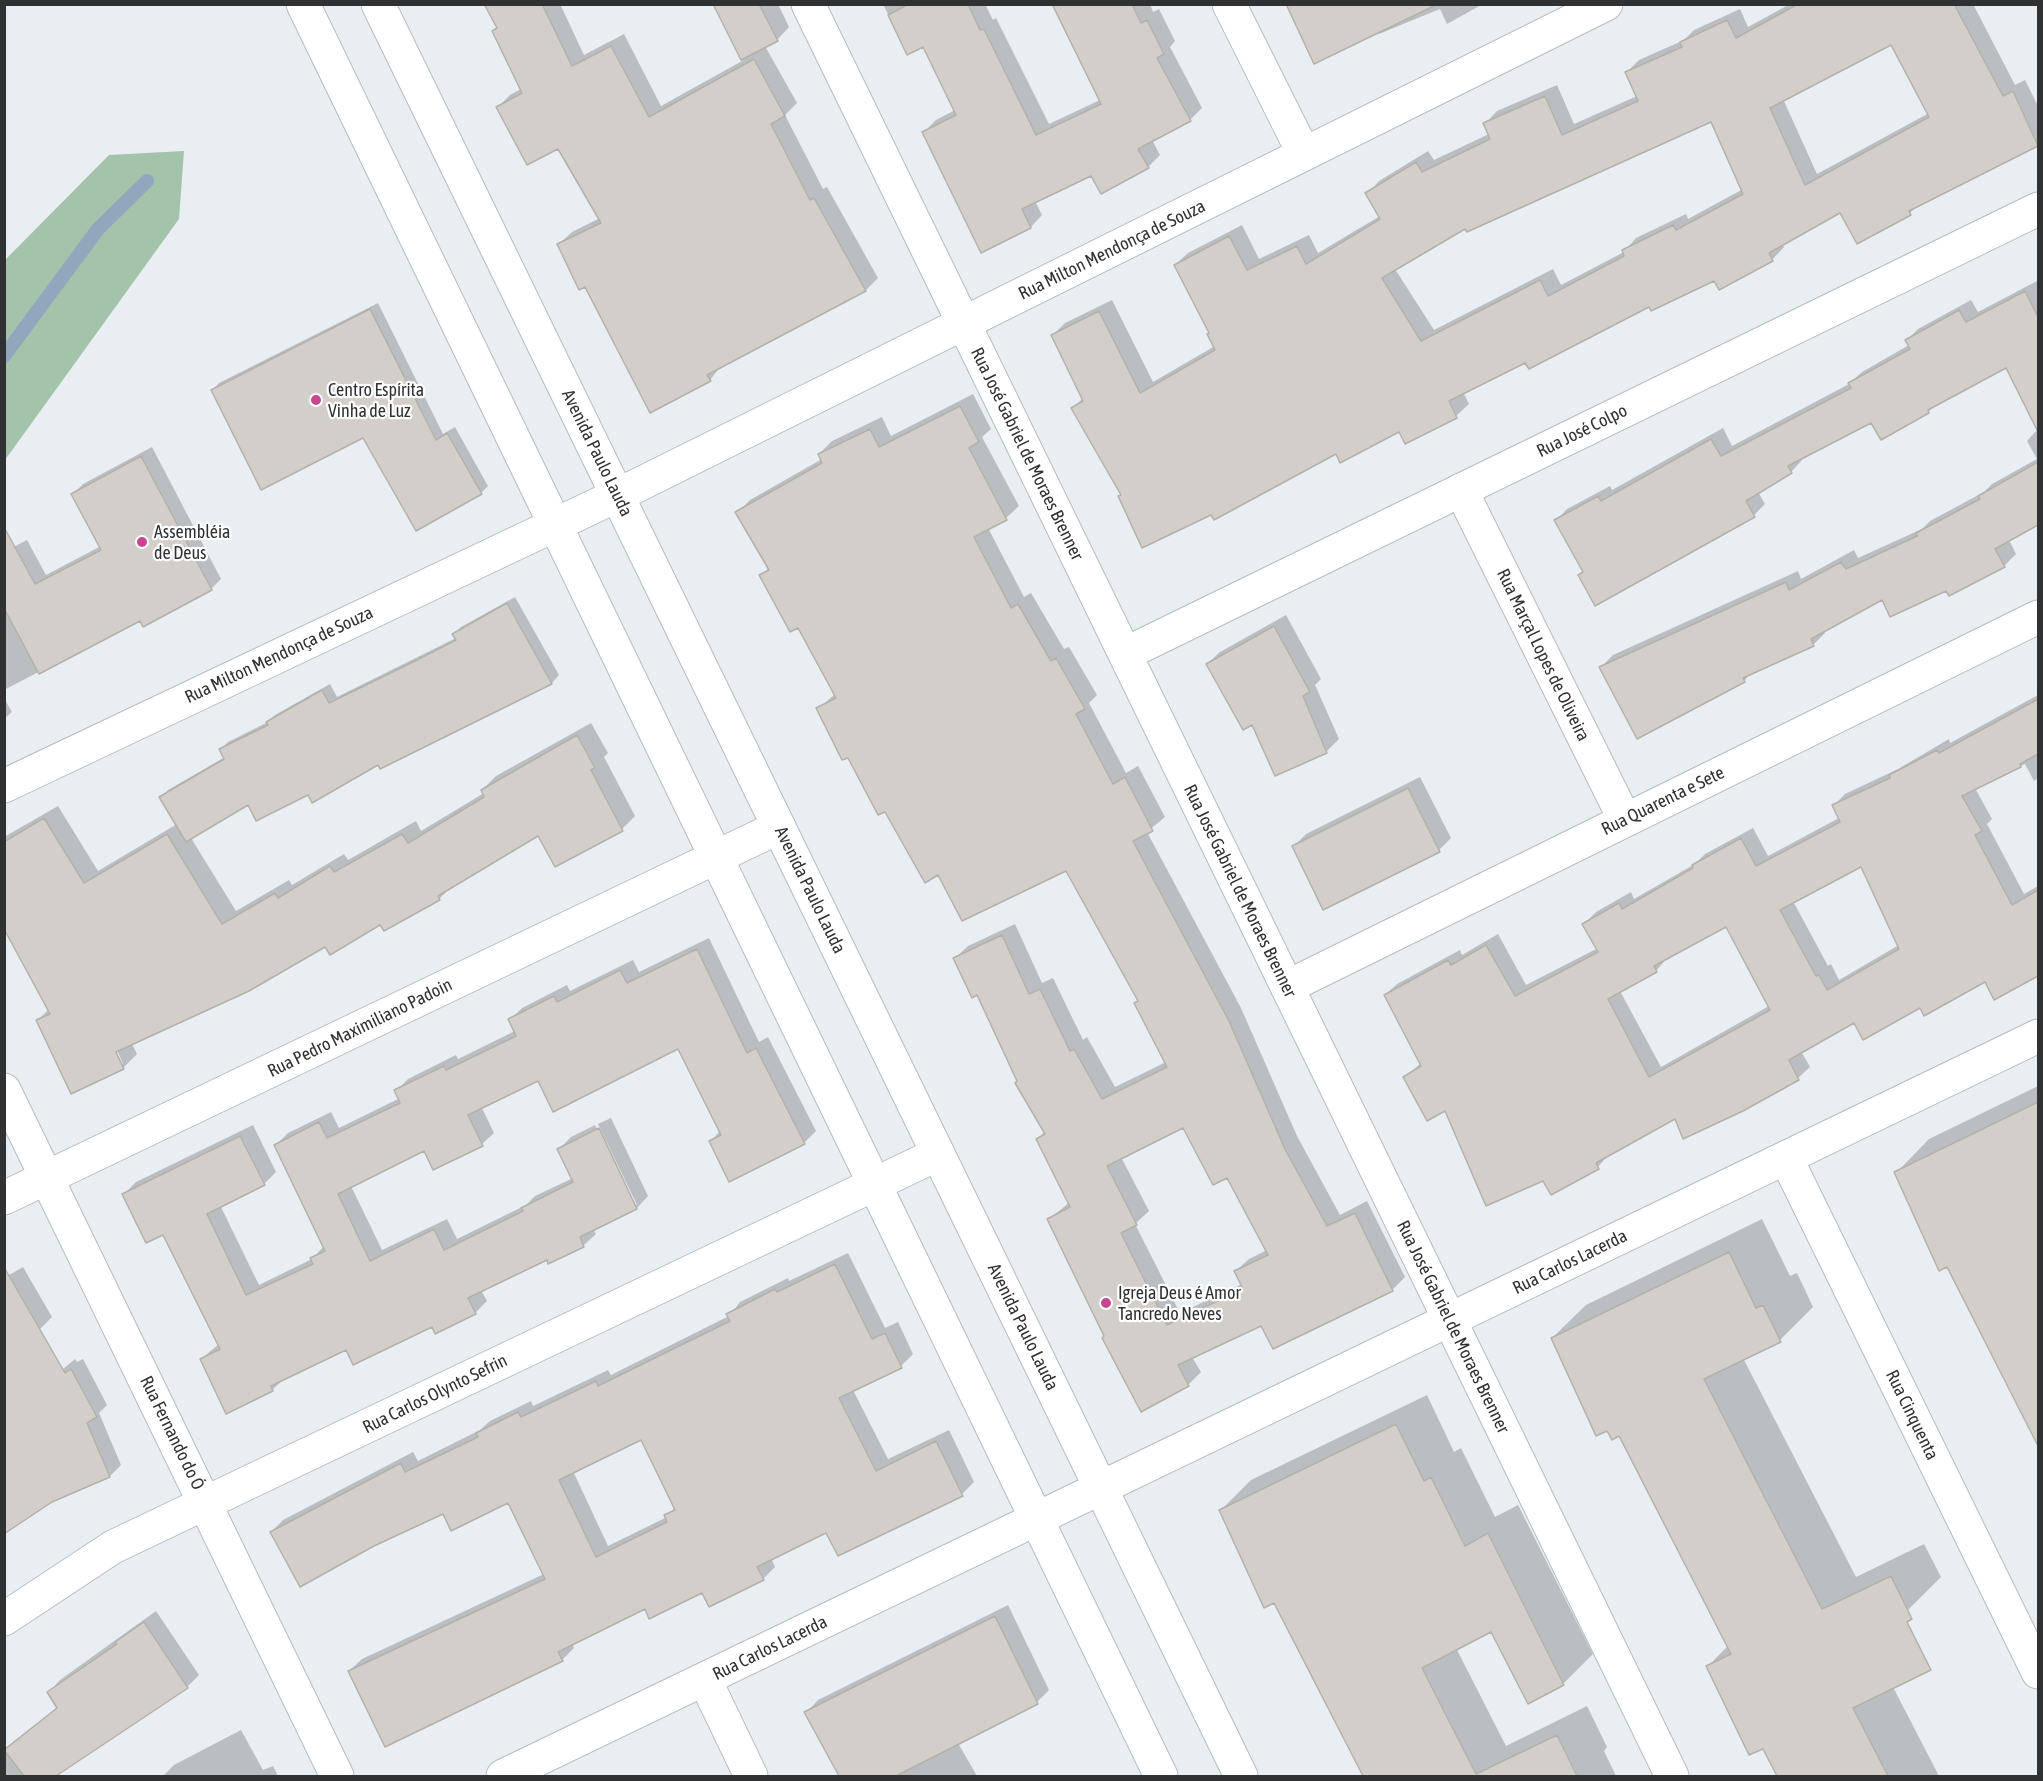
<!DOCTYPE html>
<html>
<head>
<meta charset="utf-8">
<style>
  body { margin:0 }
  #map { position:relative; width:2043px; height:1781px; overflow:hidden; background:#e9eef2; font-family:"Asap Condensed",sans-serif }
  canvas { display:block }
  .frame { position:absolute; inset:0; border:6px solid #2f3133; pointer-events:none }
</style>
</head>
<body>
<div id="map">
<canvas width="2043" height="1781"></canvas>
<div class="frame"></div>
</div>
<script>
const context = document.querySelector('canvas').getContext('2d');
context.lineJoin = 'round';
function fill(path, color) { context.fillStyle = color; context.fill(path, 'evenodd'); }
function trace(path, color, width, dash) { context.strokeStyle = color; context.lineWidth = width; context.lineCap = dash ? 'butt' : 'round'; context.setLineDash(dash || []); context.stroke(path); }
function drawText(font, color, halo, rows, align = 'center') {
  context.font = font + ' "Asap Condensed",sans-serif'; context.lineWidth = 4.5; context.setLineDash([]); context.textBaseline = 'middle'; context.strokeStyle = halo; context.fillStyle = color; for (const [text, x, y, turn = 0] of rows) {
    context.save(); context.translate(x, y); context.rotate((+turn || 0) * Math.PI / 180); context.textAlign = isNaN(turn) ? turn : align; if (halo) context.strokeText(text, 0, 0); context.fillText(text, 0, 0); context.restore();
  }
}
const green = new Path2D(`
  M184,151L179,219L5,460V260L109,155Z`);
const shadow = new Path2D(`
  M486,4H560L584,55L624,34L661,106L742,61L714,4H778L789,27L777,40L765,46L797,103L785,115L823,189L827,187L878,278L866,290L721,366L710,380L586,285L559,244L572,232L600,218L559,147L498,107L510,95L521,89L494,31L498,27Z
  M883,4H985L993,20L996,18L1049,124L1100,100L1053,4H1150L1153,12L1159,9L1175,41L1170,47L1202,108L1190,120L1152,140L1160,155L1148,167L1102,192L1092,174L1035,201L1042,215L1031,227L982,251L924,132L936,120L955,110L924,45L907,53Z
  M1292,4H1483L1447,24L1440,9L1379,34L1378,31Z
  M1790,4H1973L2015,85L2025,80L2038,106V145L1919,204L1910,213L1841,211L1782,244L1784,247L1772,260L1650,304L1463,392L1469,404L1456,416L1405,442L1399,430L1336,452L1212,514L1123,494L1073,408L1084,397L1053,335L1065,323L1112,300L1153,382L1215,346L1210,332L1175,265L1188,253L1242,225L1259,259L1309,235L1318,253L1380,216L1367,194L1379,181L1428,151L1434,160L1489,134L1485,124L1497,111L1557,85L1574,124L1637,96L1627,72L1639,60L1684,40L1694,30L1740,9L1748,27ZM1892,43L1929,113L1817,174L1783,99ZM1711,120L1743,189L1688,219L1686,214L1636,238L1624,252L1561,285L1553,269L1434,330L1395,269L1465,227Z
  M2037,281L2038,428L2006,366L1937,403L1928,412L1871,421L1801,458L1802,460L1791,472L1758,492L1765,504L1754,515L1584,571L1556,521L1567,509L1610,486L1612,490L1723,428L1732,446L1849,384L1862,372L1909,345L1907,340L1918,329L1971,300L1978,312Z
  M378,303L443,434L455,427L488,486L481,493L364,436L212,390L219,383Z
  M973,394L991,429L982,437L1019,506L1006,518L988,528L1024,597L1031,593L1064,649L1069,647L1097,695L1089,703L1126,773L1138,766L1165,817L1147,832L1241,1008L1297,1136L1340,1215L1367,1201L1405,1277L1392,1290L1262,1324L1192,1357L1201,1372L1188,1385L1106,1336L1049,1219L1070,1202L1038,1139L1045,1131L978,993L955,958L968,946L1015,924L1042,983L1053,978L1083,1040L1087,1037L1115,1087L1166,1062L1140,1000L1067,869L939,873L886,810L818,709L835,694L798,626L761,576L769,568L737,513L750,500L822,459L819,454L832,441L882,417L891,436ZM1184,1126L1227,1176L1267,1250L1249,1259L1236,1271L1242,1284L1180,1313L1135,1224L1149,1211L1121,1157Z
  M2038,429V523L2009,540L2016,554L2004,566L1947,589L1883,598L1824,630L1825,633L1813,645L1751,673L1744,681L1601,667L1613,655L1798,571L1801,579L1854,550L1858,558L1922,529L1930,521L1984,492L1992,484L2037,459L2027,441Z
  M152,447L221,579L211,589L140,619L4,690V552L27,540L46,575L101,546L73,494L83,484Z
  M515,597L559,675L552,683L381,767L379,763L308,793L248,803L191,838L236,911L289,880L292,885L344,854L348,860L416,821L421,831L484,793L482,790L496,776L591,723L608,753L604,757L635,816L622,829L539,834L452,886L439,899L326,945L132,1044L137,1054L123,1068L38,1020L49,1009L4,920V837L58,806L98,871L177,824L161,797L168,790L225,757L221,749L228,742L268,722L275,715L330,684L337,697L456,638L454,634L461,627ZM115,1045L123,1064H120L112,1046Z
  M1286,615L1321,679L1315,685L1339,739L1327,751L1276,774L1253,723L1207,664L1220,652Z
  M2038,695V778L2034,781L2025,764L1975,788L1992,819L1987,824L2024,894L2038,886V974L1995,998L1986,980L1921,1006L1855,1021L1801,1051L1810,1067L1798,1078L1742,1110L1675,1117L1609,1154L1598,1167L1551,1193L1544,1180L1405,1077L1421,1063L1385,995L1397,984L1460,950L1462,955L1498,934L1526,985L1598,948L1584,924L1596,912L1631,892L1634,899L1695,864L1705,854L1753,828L1768,856L1839,818L1834,805L1845,794L1898,769L1949,739L1950,743ZM1861,865L1899,945L1839,980L1831,964L1828,966L1793,901ZM1726,925L1769,1006L1661,1067L1620,991L1656,971L1667,958Z
  M4,698L12,712L4,719Z
  M1420,777L1451,838L1439,850L1293,847L1306,834Z
  M709,938L759,1042L768,1037L816,1131L804,1143L730,1180L711,1141L720,1131L679,1047L539,1079L481,1106L494,1133L482,1144L425,1149L351,1186L382,1250L447,1219L457,1239L526,1205L535,1196L573,1178L559,1149L571,1137L595,1125L634,1205H637L598,1124L611,1118L648,1196L637,1208L593,1229L596,1234L584,1245L549,1262L547,1258L481,1290L487,1301L475,1313L347,1348L284,1379L272,1390L201,1359L219,1344L164,1233L124,1194L136,1182L253,1125L276,1172L264,1184L220,1205L259,1285L312,1259L324,1246L276,1145L288,1133L331,1112L339,1128L400,1098L396,1091L408,1079L456,1055L458,1059L515,1031L510,1020L522,1008L567,985L570,991L633,960L639,972Z
  M2038,1086V1443L1948,1265L1896,1173L1929,1139Z
  M1762,1219L1790,1276L1797,1273L1813,1307L1780,1340L1743,1358L1856,1577L1924,1544L1941,1577L1907,1611L1865,1633L1939,1776H1778L1763,1747L1708,1666L1728,1646L1620,1434L1552,1338L1586,1305Z
  M848,1253L885,1328L898,1322L913,1354L901,1366L853,1390L888,1459L949,1430L974,1482L962,1494L827,1531L771,1558L775,1567L763,1579L703,1591L645,1607L572,1643L574,1648L562,1660L349,1671L362,1659L544,1574L509,1501L444,1512L271,1532L283,1520L413,1452L418,1461L480,1430L490,1421L531,1401L533,1406L608,1370L611,1375L729,1316L740,1302L788,1278L789,1281ZM642,1438L675,1507L667,1517L608,1546L573,1471Z
  M23,1267L52,1317L40,1329L4,1354V1278Z
  M75,1359L77,1362L83,1359L107,1405L99,1413L121,1465L110,1476L51,1501L4,1418Z
  M1427,1395L1454,1452L1461,1448L1495,1517L1518,1505L1593,1654L1563,1684L1491,1629L1456,1648L1506,1746L1587,1706L1607,1747L1604,1751L1616,1776H1365L1275,1601L1221,1510L1251,1480Z
  M1008,1605L1049,1690L1037,1702L958,1743L977,1776H846L826,1748L824,1749L806,1713L818,1700Z
  M156,1611L199,1675L187,1687L54,1776H4V1749L58,1707L49,1692L60,1680Z
  M241,1730L263,1770L273,1766L278,1776H163L174,1765Z`);
const stream = new Path2D(`
  M4,356L98,229L147,181`);
const building = new Path2D(`
  M484,4H542L572,66L611,46L649,117L754,59L785,116L771,124L810,200L814,198L866,291L707,375L711,381L650,413L585,287L579,290L557,244L601,223L558,149L527,165L496,107L522,93L492,31L497,28Z
  M713,4H759L778,41L741,60Z
  M909,4H968L980,30L984,29L1036,135L1101,104L1052,4H1132L1141,23L1147,20L1164,54L1157,58L1191,121L1138,149L1149,168L1101,194L1091,176L1022,209L1031,228L981,253L922,132L956,115L923,47L907,55L888,15Z
  M1286,4H1438L1314,64Z
  M1798,4H1954L2003,96L2013,91L2038,146L1909,211L1911,215L1857,244L1840,213L1769,253L1773,261L1719,290L1714,281L1651,311L1649,307L1529,369L1525,363L1449,401L1457,418L1405,444L1399,432L1340,463L1336,454L1214,520L1211,515L1142,548L1118,496L1121,495L1071,408L1083,401L1051,335L1099,311L1140,393L1215,350L1207,334L1209,333L1174,265L1229,236L1247,270L1297,246L1306,264L1380,219L1365,193L1416,162L1422,172L1490,139L1483,123L1545,96L1562,135L1638,101L1625,72L1682,47L1680,42L1727,20L1736,38ZM1891,45L1929,117L1805,185L1770,108ZM1711,122L1743,194L1676,230L1673,225L1622,250L1624,256L1548,296L1540,280L1421,341L1382,278L1465,229L1467,232Z
  M2025,291L2038,317V432L2006,368L1928,410L1929,413L1881,440L1871,423L1788,466L1792,473L1746,501L1755,517L1595,606L1578,575L1583,572L1554,520L1598,496L1601,501L1711,439L1721,456L1851,388L1848,383L1910,349L1905,340L1959,310L1966,322Z
  M370,309L436,440L447,433L482,494L416,531L363,438L261,490L211,390Z
  M960,406L979,442L969,448L1007,520L974,537L1011,608L1018,604L1051,661L1056,658L1085,709L1076,714L1113,784L1125,777L1153,831L1133,841L1229,1021L1285,1149L1327,1226L1355,1213L1393,1291L1273,1349L1261,1326L1178,1365L1189,1386L1141,1412L1102,1338L1104,1336L1047,1219L1070,1207L1036,1139L1045,1134L1015,1083L1017,1081L977,995L972,998L953,958L1002,935L1029,994L1040,989L1070,1051L1074,1049L1102,1099L1167,1067L1134,1003L1138,1001L1066,871L962,921L938,875L925,883L885,812L878,815L848,758L842,760L816,708L836,698L798,628L790,632L759,575L769,570L735,512L822,463L818,454L870,429L879,447ZM1183,1128L1213,1185L1227,1178L1268,1255L1234,1271L1243,1289L1167,1325L1121,1233L1137,1225L1107,1166Z
  M141,456L212,590L143,627L140,621L39,674L4,608V527L35,584L101,550L71,494Z
  M2038,462V525L1995,549L2005,567L1949,596L1946,591L1890,617L1882,600L1811,639L1814,646L1743,678L1745,682L1637,739L1599,667L1786,582L1789,590L1841,562L1846,569L1917,536L1916,533L1980,499L1978,496Z
  M507,603L552,684L380,769L378,765L312,803L308,795L256,821L248,805L186,842L159,797L224,759L219,749L268,725L266,722L322,690L329,703L415,661L456,640L452,634Z
  M1274,626L1310,692L1303,696L1327,753L1275,776L1252,725L1243,730L1206,664Z
  M2038,699V754L2020,764L2021,767L1962,796L1982,831L1975,835L2012,905L2038,890V976L1994,1000L1985,982L1924,1016L1920,1008L1863,1040L1854,1023L1789,1060L1799,1080L1743,1111L1683,1139L1675,1119L1596,1163L1599,1169L1551,1195L1543,1181L1486,1206L1445,1111L1427,1121L1403,1077L1421,1066L1384,995L1448,960L1451,965L1486,945L1515,996L1598,952L1582,924L1619,903L1622,909L1693,868L1692,865L1741,838L1756,866L1840,822L1832,805L1890,778L1889,775L1937,750L1939,753ZM1861,867L1899,949L1827,990L1819,975L1816,976L1780,910ZM1726,927L1770,1010L1649,1077L1608,999L1657,972L1654,966Z
  M577,735L595,768L591,770L623,831L555,867L538,836L438,896L440,900L384,931L380,925L330,955L325,947L249,991L116,1052L124,1069L71,1094L36,1020L50,1014L4,929V842L44,818L84,883L167,834L222,924L275,893L278,898L330,866L334,872L402,834L408,843L484,797L481,790Z
  M1408,788L1440,852L1323,910L1292,846Z
  M697,949L747,1053L756,1048L805,1144L729,1182L709,1141L721,1135L678,1049L553,1112L538,1081L468,1115L483,1146L433,1170L424,1151L338,1194L370,1261L434,1229L444,1250L523,1211L521,1208L573,1182L557,1149L599,1128L637,1209L580,1237L584,1247L548,1264L547,1260L468,1298L476,1314L435,1334L432,1327L353,1365L346,1350L271,1386L273,1391L226,1414L200,1359L220,1349L163,1235L146,1243L122,1194L240,1136L265,1185L207,1214L246,1295L313,1264L310,1258L325,1251L274,1145L319,1122L327,1138L400,1103L394,1090L444,1066L446,1070L516,1036L508,1019L554,996L557,1002L620,970L627,983Z
  M2038,1102V1446L1947,1267L1939,1271L1894,1172Z
  M1729,1252L1756,1308L1763,1305L1781,1342L1704,1379L1822,1609L1891,1576L1912,1619L1907,1622L1931,1670L1853,1708L1888,1776H1777L1763,1749L1749,1755L1706,1666L1731,1654L1619,1436L1612,1440L1607,1431L1596,1436L1551,1338Z
  M835,1264L872,1339L885,1333L902,1368L839,1398L876,1471L936,1441L963,1496L838,1556L826,1533L757,1567L764,1580L709,1607L702,1593L649,1619L645,1609L558,1652L563,1661L385,1747L348,1671L545,1579L508,1503L451,1531L443,1514L374,1546L300,1587L270,1532L401,1463L405,1472L478,1437L476,1433L518,1412L521,1417L596,1381L598,1386L730,1321L726,1314L775,1289L777,1292ZM641,1440L675,1510L664,1515L667,1522L596,1557L559,1480Z
  M4,1267L65,1373L71,1369L97,1417L87,1423L110,1477L52,1502L4,1534Z
  M1396,1424L1424,1481L1431,1477L1465,1546L1488,1533L1564,1685L1528,1704L1491,1632L1422,1668L1476,1774L1557,1735L1577,1776H1363L1274,1603L1264,1608L1219,1510Z
  M995,1616L1038,1704L896,1776H839L804,1712Z
  M144,1622L188,1688L56,1776H24L4,1750L57,1708L47,1692L117,1644L115,1642Z`);
const minor = new Path2D(`
  M808,4L1672,1776
  M1229,4L1304,154
  M1461,490L1625,820
  M1125,654L2038,209
  M4,786L618,495L1606,4
  M1287,987L2038,617
  M4,1090L337,1776
  M1786,1158L2038,1672
  M4,1198L779,827
  M4,1619L113,1547L938,1154
  M705,1680L751,1776
  M503,1776L2038,1036`);
const major = new Path2D(`
  M303,4L1161,1776
  M378,4L1241,1776`);
const markers = [
  [316,400,6,"#c74690"],
  [142,542,6,"#c74690"],
  [1106,1303,6,"#c74690"]
];
const streetNames = [
  ["Rua Milton Mendonça de Souza",1112,250,-26],
  ["Rua José Colpo",1582,431,-26],
  ["Avenida Paulo Lauda",597,453,64],
  ["Rua José Gabriel de Moraes Brenner",1027,454,64],
  ["Rua Milton Mendonça de Souza",279,655,-25],
  ["Rua Marçal Lopes de Oliveira",1543,655,64],
  ["Rua Quarenta e Sete",1663,801,-26],
  ["Avenida Paulo Lauda",810,890,64],
  ["Rua José Gabriel de Moraes Brenner",1240,891,64],
  ["Rua Pedro Maximiliano Padoin",360,1028,-26],
  ["Rua Carlos Lacerda",1570,1262,-26],
  ["Avenida Paulo Lauda",1023,1327,64],
  ["Rua José Gabriel de Moraes Brenner",1453,1327,64],
  ["Rua Carlos Olynto Sefrin",435,1394,-26],
  ["Rua Cinquenta",1912,1415,64],
  ["Rua Fernando do Ó",172,1433,64],
  ["Rua Carlos Lacerda",770,1648,-26]
];
const poiNames = [
  ["Centro Espírita",328,390],
  ["Vinha de Luz",328,411],
  ["Assembléia",154,532],
  ["de Deus",154,553],
  ["Igreja Deus é Amor",1118,1293],
  ["Tancredo Neves",1118,1314]
];
fill(green, '#a4c3ab');
fill(shadow, '#0003');
trace(stream, '#91a7be', 14);
fill(building, '#d2cec9');
trace(building, '#b4b0ab', 1.5);
trace(minor, '#b6bbbf', 35);
trace(major, '#b6bbbf', 35);
trace(minor, '#fff', 33);
trace(major, '#fff', 33);
for (const [x, y, r, color] of markers) { const dot = new Path2D(); dot.arc(x, y, r, 0, 2 * Math.PI); context.fillStyle = color; context.fill(dot); trace(dot, '#fff', 2); }
drawText('18px', '#2f3133', '#fff', streetNames);
drawText('18px', '#2f3133', '#fff', poiNames, 'left');
</script>
</body>
</html>
